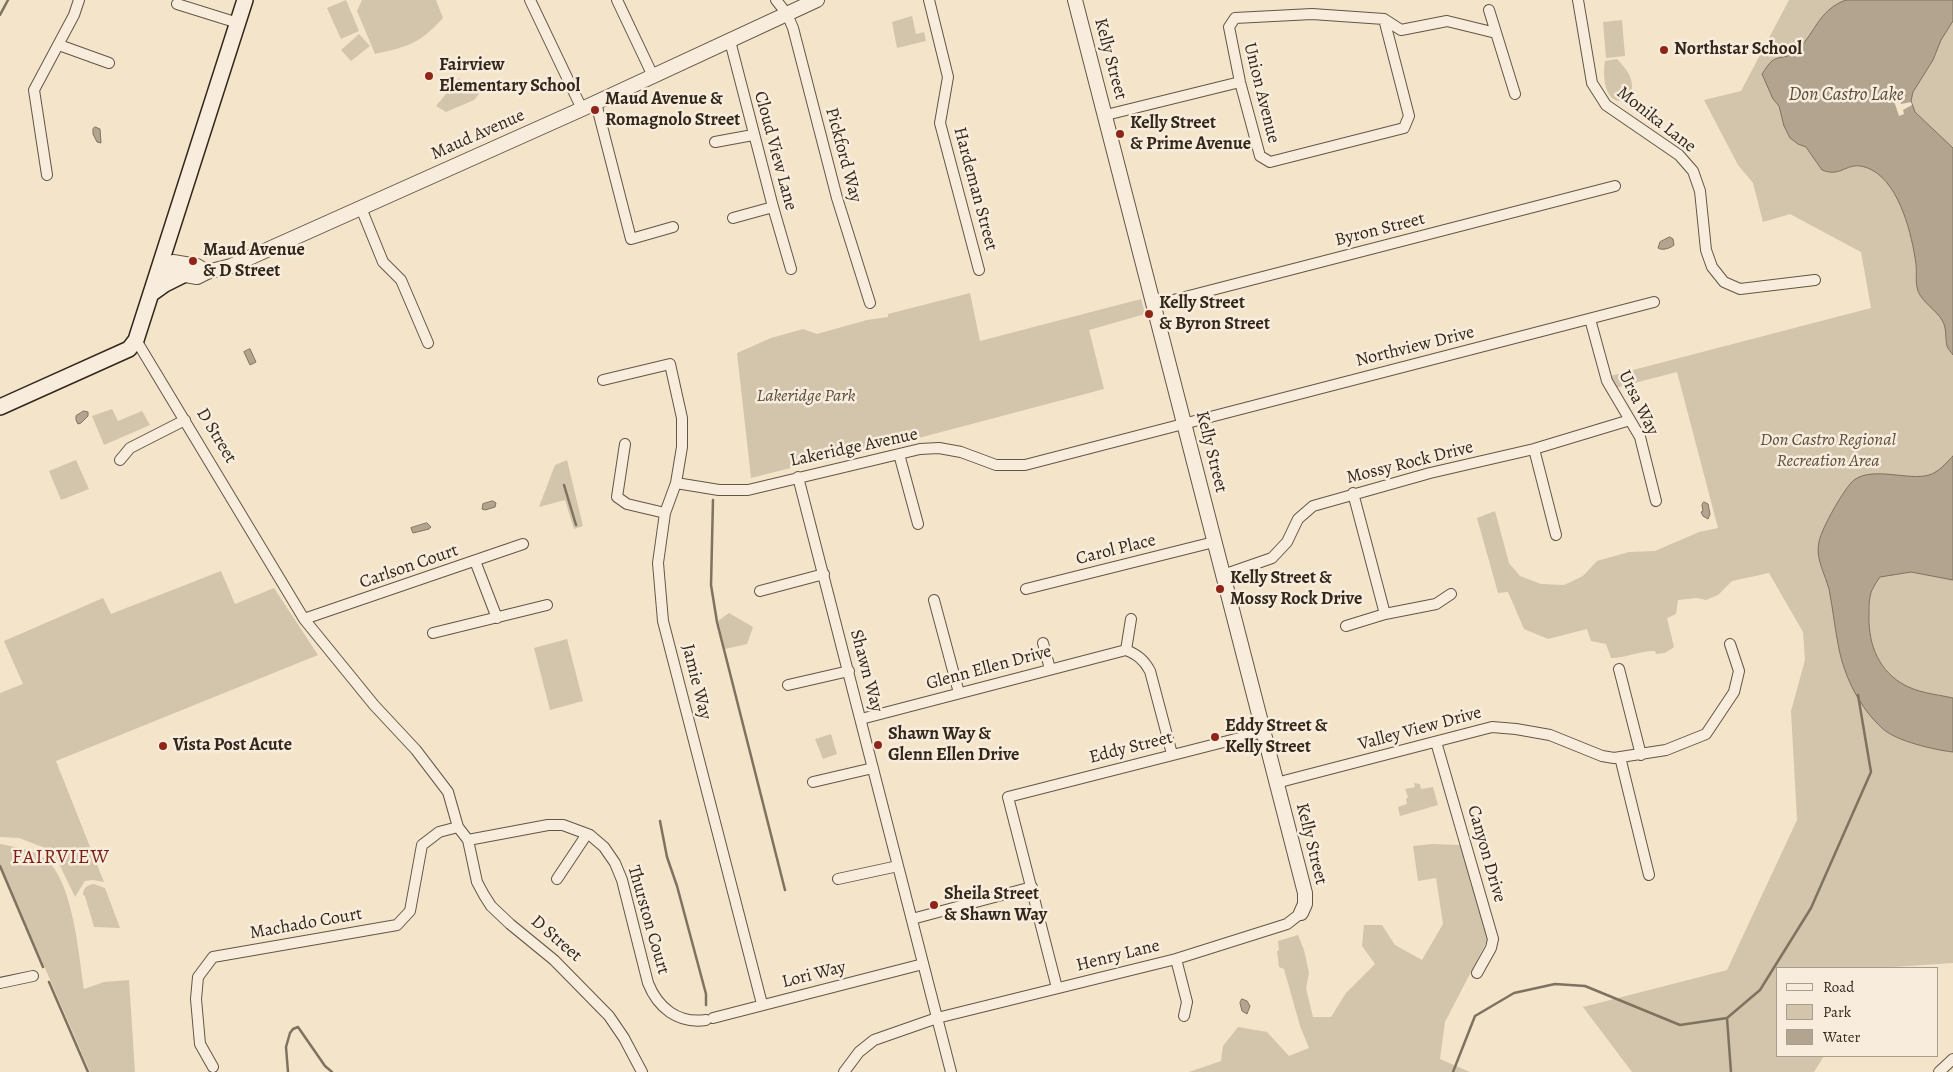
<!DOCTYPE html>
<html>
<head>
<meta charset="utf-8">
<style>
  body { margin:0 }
  #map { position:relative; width:1953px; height:1072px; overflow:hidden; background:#f4e4ca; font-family:Alegreya,serif }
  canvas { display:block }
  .legend { position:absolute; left:1776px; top:967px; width:162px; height:90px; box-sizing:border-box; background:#f8eddd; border:1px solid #a89e8f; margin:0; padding:6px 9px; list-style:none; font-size:15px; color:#31271a }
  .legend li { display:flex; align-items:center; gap:10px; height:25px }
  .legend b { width:25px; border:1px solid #a89e8f }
</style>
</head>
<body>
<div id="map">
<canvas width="1953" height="1072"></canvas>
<ul class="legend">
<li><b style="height:6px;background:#f8eddd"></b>Road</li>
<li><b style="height:14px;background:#d3c4ac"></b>Park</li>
<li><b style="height:14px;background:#b2a48e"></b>Water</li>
</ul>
</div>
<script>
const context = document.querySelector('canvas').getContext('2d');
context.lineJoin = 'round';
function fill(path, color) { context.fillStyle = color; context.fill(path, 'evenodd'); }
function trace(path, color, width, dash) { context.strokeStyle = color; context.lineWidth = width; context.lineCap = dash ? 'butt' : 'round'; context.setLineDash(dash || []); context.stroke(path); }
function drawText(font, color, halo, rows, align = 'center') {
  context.font = font + ' Alegreya,serif'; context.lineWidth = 5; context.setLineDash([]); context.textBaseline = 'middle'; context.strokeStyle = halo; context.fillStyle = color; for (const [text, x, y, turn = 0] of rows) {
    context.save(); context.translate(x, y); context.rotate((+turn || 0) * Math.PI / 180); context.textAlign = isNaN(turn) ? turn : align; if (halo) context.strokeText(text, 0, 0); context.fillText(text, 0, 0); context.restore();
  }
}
const green = new Path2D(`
  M346,0L359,31L341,39L327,8Z
  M362,0H436L443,18C419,44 410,46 375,54L357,11Z
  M1789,0H1953V963L1878,968H1777V1056H1824L1814,1072H1632L1583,1007L1727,970L1797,820L1791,711L1805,660L1803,632L1769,573L1732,581L1718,595L1706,600L1697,598L1678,600L1676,614L1667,618L1674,647L1665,653L1656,654L1655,651C1639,651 1626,658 1611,658L1606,644L1591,641L1587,629L1548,639L1524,629L1508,592L1498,593L1477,518L1495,511L1509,563L1520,576L1541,584L1564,585L1583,576L1597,561L1629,552L1655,551L1699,532L1718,528L1677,372L1615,388L1610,376L1871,308L1861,252L1790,214L1763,222L1753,183L1738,165L1704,100L1741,91Z
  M912,16L916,34L924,32L926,41L897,48L892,22Z
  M1622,20L1625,56L1606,58L1603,22Z
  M359,34L370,46L351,61L341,50Z
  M1617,59C1631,74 1635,81 1630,101C1626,101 1621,102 1618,101C1603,97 1603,72 1605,61Z
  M459,78L479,94L474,100L446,112L436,106Z
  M970,293L980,341L1141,299L1145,314L1089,330L1104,389L843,458L814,462L751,478L737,353L771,338L803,329L817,334L867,320L888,317V314Z
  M112,409L118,421L142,411L150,425L104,445L92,416Z
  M76,460L89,489L61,500L49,471Z
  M567,460L583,526L574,529L565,500L539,507L555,465Z
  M221,571L235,604L274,588L318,655L56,761L104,882L93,880L85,881L75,897L53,851L19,838L0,837V693L23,684L4,641L103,598L111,614Z
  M729,613L753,627L747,644L725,649L718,621Z
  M567,639L583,701L550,710L534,648Z
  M831,734L837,754L823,759L815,739Z
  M1414,783L1420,784L1421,789L1433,787L1438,805L1400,816L1398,807L1407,804L1406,799L1408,797L1405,789L1415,787Z
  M0,844C15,847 32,849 44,858C73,878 79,957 84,989L104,982L129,980L135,1072H90L0,864Z
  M1433,844L1460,845L1488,939L1445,1022L1440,1059L1470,1072H1189L1221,1061L1223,1046L1238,1027L1267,1032L1289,1056L1309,1048L1300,1026L1284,969L1279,967L1277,951L1279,950L1278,941L1298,935L1304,950L1309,973L1306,988L1313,1017H1331L1346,993L1375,964L1362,946L1364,925H1382L1395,945L1422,960L1443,924L1436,878L1418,881L1413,846Z
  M94,884L105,888L120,928L94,927L85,896L83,895C83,888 87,885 94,884Z`);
const water = new Path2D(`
  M1846,0H1953V21L1941,40L1933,60L1913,92L1911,101L1915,112L1953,148V355C1951,352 1948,349 1947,346C1945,337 1947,328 1942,320C1936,310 1922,302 1918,291C1915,282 1917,273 1916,264C1912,235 1900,185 1872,170C1847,157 1844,179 1822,170L1806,147L1798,144L1790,138L1784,126L1779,106L1773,99L1762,74C1765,70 1768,64 1772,61C1778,56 1788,58 1794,53C1815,36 1817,10 1846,0Z
  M95,127L100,129L101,143L97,142L93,134V129Z
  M1670,237L1673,239L1674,245C1671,248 1662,251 1658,248L1660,242Z
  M250,349L256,362L250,365L244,352Z
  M84,411L88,412V416L81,423L78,424L76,420V416Z
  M1953,456V580L1911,572L1880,577C1877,581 1874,586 1872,590C1869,597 1869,606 1869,613C1868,641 1876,667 1901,683C1917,693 1935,694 1953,698V752C1935,750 1895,741 1882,728C1860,708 1845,678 1839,649C1835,630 1833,609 1829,589C1825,574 1815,558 1819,542C1821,529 1845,487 1854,480C1873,466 1909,481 1929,475C1939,472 1946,463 1953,456Z
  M493,501L496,503L495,507L485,510L482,509L483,504Z
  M1704,502L1708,504L1710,514L1708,519L1703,516L1701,512L1703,511L1702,505Z
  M427,523L431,527L429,529L413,533L411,528Z
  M1242,999L1247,1001L1250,1006L1247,1014L1242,1011L1240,1003Z`);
const pier = new Path2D(`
  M1899,99L1901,104L1911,102L1912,105L1903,110L1904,114L1899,116L1894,101Z`);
const stream = new Path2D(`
  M0,15L8,0
  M564,485L576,525
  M713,500L711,585L717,622L785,890
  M660,821L667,857L677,886L706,994V1005
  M0,866L43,967
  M49,982L88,1072
  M1727,1018L1731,1072
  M288,1072L286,1047L290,1033L293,1029L298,1027L325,1066L332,1072
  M1453,1072L1475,1016L1514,993L1555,984L1585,986L1680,1025L1727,1018L1760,990L1811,908L1871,772L1858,695`);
const minor = new Path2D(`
  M530,0L582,109
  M617,0L653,76
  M776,0L787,14L793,28L837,198L870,303
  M929,0L948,77L940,123L979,270
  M1578,0L1592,83L1606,105L1679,155L1693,171L1700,191L1706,250L1712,267L1724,282L1740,289L1815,280
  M177,4L238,23
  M1489,10L1515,94
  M1384,19L1409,116L1404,128L1270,162L1260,156L1240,82L1229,27L1235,18L1312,14L1384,19L1401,30L1447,21L1496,33
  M730,41L773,207L791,269
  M59,45L109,63
  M596,103L631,239L673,227
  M1106,115L1240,82
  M715,142L753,135
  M47,175L34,90L74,15L79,0
  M361,208L383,262L401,280L428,343
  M733,218L773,207
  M1154,305L1615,186
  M1590,319L1607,381L1640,437L1656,501
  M136,340L304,619L374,705L416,750L448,792L458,827L468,840L477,882L484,895L491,906L510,924L554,960L609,1016L624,1038L642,1072
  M603,380L670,364L682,418V447L676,483L665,513L658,563L663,621L762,1004
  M625,444L617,497L627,504L665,513
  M1534,449L1556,535
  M899,454L918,524
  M120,460L130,448L185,420
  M798,477L951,1072
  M676,483L719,490H748L920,449L939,448L961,452L996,465H1025L1654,302
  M1353,493L1385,614
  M475,561L497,618
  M1223,575L1272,558L1287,542L1298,519L1313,506L1430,473L1534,449L1630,420
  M1026,589L1214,542
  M760,591L824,574
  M934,600L959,693
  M304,619L523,544
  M1346,626L1385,614L1436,604L1451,594
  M433,633L547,605
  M1043,643L1050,669
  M1126,650C1138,655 1144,660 1150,671L1172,754
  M1126,650L1131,619
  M1619,669L1641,755
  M788,685L849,671
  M861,719L1126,650
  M1436,742L1493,939L1491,948L1477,973
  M1620,757L1649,875
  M813,782L873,768
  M1276,783L1492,727L1516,729L1550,735L1602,756L1614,758L1666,750L1706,734L1734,692L1739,671L1730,644
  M468,840L548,825H563L590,835L604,847L615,863L622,880L648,983C658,1008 678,1024 706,1020
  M557,879L587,834
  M838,879L898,866
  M912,919L1032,887
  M1176,959L1187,1002L1184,1016
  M0,983L33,976
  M1057,988L1008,797L1263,732
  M713,1018L923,964
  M213,1067L200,1044L196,999L198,977L213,957L397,925L410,911L422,845L439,832L458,827
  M844,1072L859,1052L874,1040L937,1018L1176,959L1287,924L1301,913
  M1939,1072L1953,1059`);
const tertiary = new Path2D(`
  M1075,0L1305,893V904L1301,913
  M160,268L169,272L197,277L207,272L231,266L582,109L817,0
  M160,268L173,262L197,266L207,272`);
const secondary = new Path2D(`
  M151,294L165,284L183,275
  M0,407L129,349L136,340L245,0`);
const markers = [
  [1664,50,5,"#8f2418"],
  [429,76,5,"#8f2418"],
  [595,110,5,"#8f2418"],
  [1120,134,5,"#8f2418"],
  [193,261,5,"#8f2418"],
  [1149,314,5,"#8f2418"],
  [1220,589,5,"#8f2418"],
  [1215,737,5,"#8f2418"],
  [878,745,5,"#8f2418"],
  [163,746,5,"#8f2418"],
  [934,905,5,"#8f2418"]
];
const poiNames = [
  ["Northstar School",1674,50],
  ["Fairview",439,66],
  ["Elementary School",439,87],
  ["Maud Avenue &",605,100],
  ["Romagnolo Street",605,121],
  ["Kelly Street",1130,124],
  ["& Prime Avenue",1130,145],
  ["Maud Avenue",203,251],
  ["& D Street",203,272],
  ["Kelly Street",1159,304],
  ["& Byron Street",1159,325],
  ["Kelly Street &",1230,579],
  ["Mossy Rock Drive",1230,600],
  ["Eddy Street &",1225,727],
  ["Kelly Street",1225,748],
  ["Shawn Way &",888,735],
  ["Glenn Ellen Drive",888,756],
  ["Vista Post Acute",173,746],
  ["Sheila Street",944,895],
  ["& Shawn Way",944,916]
];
const streetNames = [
  ["Kelly Street",1110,59,75],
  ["Union Avenue",1261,93,76],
  ["Monika Lane",1656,120,38],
  ["Maud Avenue",478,135,-24],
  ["Cloud View Lane",775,151,75],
  ["Pickford Way",843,155,75],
  ["Hardeman Street",975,189,75],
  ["Byron Street",1380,230,-14],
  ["Northview Drive",1415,347,-14],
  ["Ursa Way",1638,403,64],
  ["D Street",216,436,59],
  ["Lakeridge Avenue",854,448,-12],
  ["Kelly Street",1211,452,76],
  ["Mossy Rock Drive",1410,463,-14],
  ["Carol Place",1116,550,-14],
  ["Carlson Court",409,567,-19],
  ["Glenn Ellen Drive",989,668,-15],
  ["Shawn Way",866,671,75],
  ["Jamie Way",696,682,76],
  ["Valley View Drive",1420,729,-15],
  ["Eddy Street",1131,748,-14],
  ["Kelly Street",1311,844,76],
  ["Canyon Drive",1486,854,74],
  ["Thurston Court",648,920,74],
  ["Machado Court",306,924,-10],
  ["D Street",556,939,41],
  ["Henry Lane",1118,956,-14],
  ["Lori Way",814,975,-14]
];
const parkNames = [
  ["Lakeridge Park",806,397],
  ["Don Castro Regional",1828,441],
  ["Recreation Area",1828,462]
];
const waterNames = [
  ["Don Castro Lake",1846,95]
];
const quarterNames = [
  ["FAIRVIEW",61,858]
];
fill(green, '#d3c4ac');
fill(water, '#b2a48e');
trace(water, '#7e7260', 1);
fill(pier, '#f4e4ca');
trace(stream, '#7e7260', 2.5);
trace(minor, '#625646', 12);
trace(tertiary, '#625646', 16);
trace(secondary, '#31271a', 18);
trace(minor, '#f8eddd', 10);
trace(tertiary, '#f8eddd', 14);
trace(secondary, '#f8eddd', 15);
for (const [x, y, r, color] of markers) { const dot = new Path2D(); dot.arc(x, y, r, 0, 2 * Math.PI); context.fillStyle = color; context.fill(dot); trace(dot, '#f8eddd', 2); }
drawText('bold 18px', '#31271a', '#f8eddd', poiNames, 'left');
drawText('18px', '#31271a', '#f8eddd', streetNames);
drawText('italic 18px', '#5a4e3e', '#f8eddd', parkNames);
drawText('italic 19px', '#584c3d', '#f8eddd', waterNames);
context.letterSpacing = '1px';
drawText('20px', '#7a1f14', '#f8eddd', quarterNames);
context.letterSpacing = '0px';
</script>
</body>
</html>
